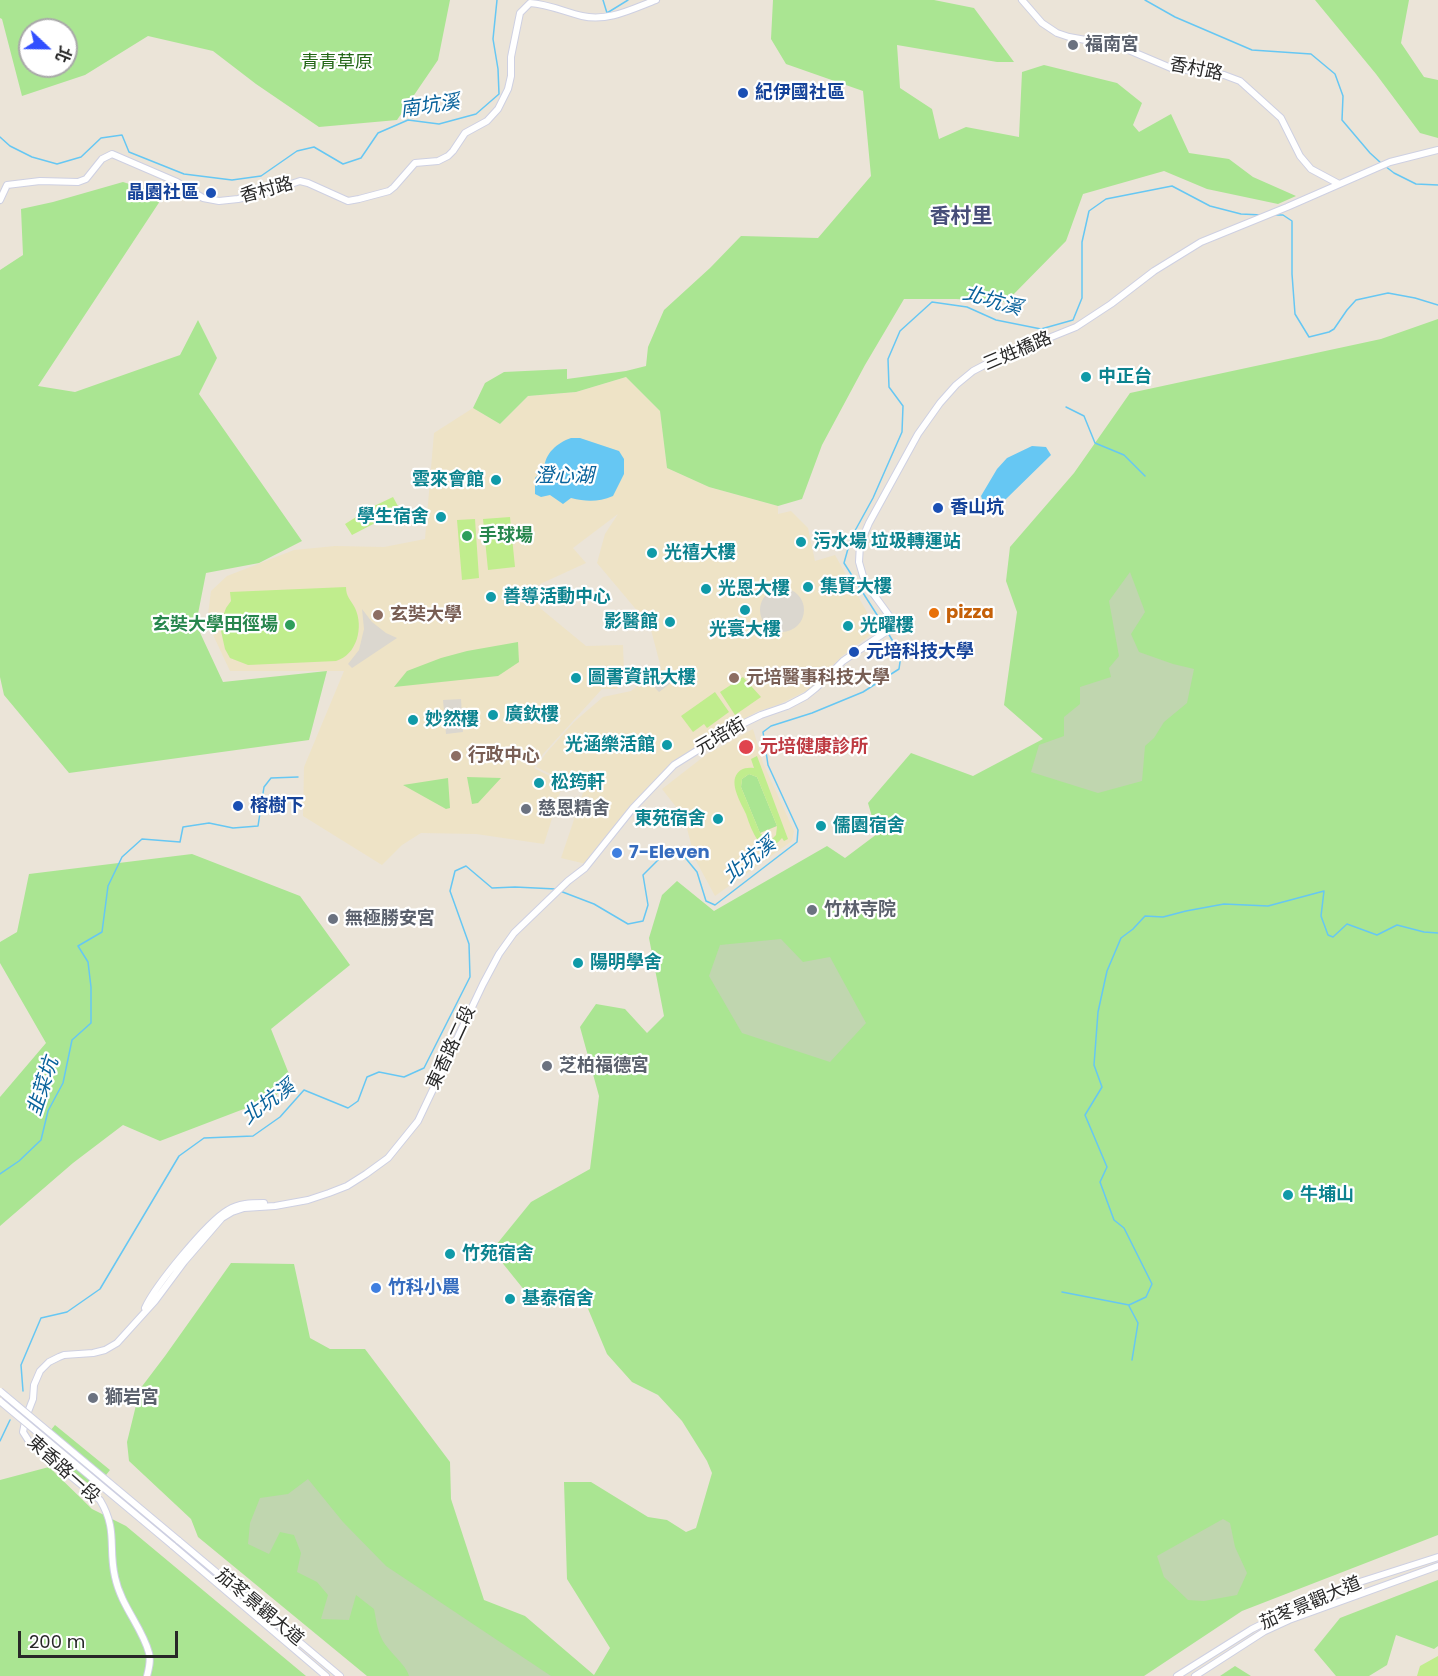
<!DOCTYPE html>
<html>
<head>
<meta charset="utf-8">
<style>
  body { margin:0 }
  #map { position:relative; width:1438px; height:1676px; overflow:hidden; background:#ebe4d8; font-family:Poppins,"Noto Sans TC",sans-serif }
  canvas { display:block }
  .north { position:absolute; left:18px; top:18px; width:60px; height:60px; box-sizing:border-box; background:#fff; border:2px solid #a9a9a9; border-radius:50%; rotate:112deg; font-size:16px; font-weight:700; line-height:24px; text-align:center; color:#282828 }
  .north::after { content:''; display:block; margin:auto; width:21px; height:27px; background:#314fff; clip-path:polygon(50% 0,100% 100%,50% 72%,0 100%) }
  .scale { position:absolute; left:18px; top:1631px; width:160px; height:27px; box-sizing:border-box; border:3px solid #282828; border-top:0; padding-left:8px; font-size:18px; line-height:21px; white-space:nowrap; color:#282828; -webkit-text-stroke:4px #fff; paint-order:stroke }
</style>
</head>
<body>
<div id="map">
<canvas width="1438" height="1676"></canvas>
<div class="north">北</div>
<div class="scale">200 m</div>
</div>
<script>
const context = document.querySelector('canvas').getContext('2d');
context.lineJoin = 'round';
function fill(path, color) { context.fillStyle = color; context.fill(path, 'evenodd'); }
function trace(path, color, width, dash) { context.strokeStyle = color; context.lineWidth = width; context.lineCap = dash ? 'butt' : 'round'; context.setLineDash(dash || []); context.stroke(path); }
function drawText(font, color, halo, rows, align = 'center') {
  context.font = font + ' Poppins,"Noto Sans TC",sans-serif'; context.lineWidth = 4.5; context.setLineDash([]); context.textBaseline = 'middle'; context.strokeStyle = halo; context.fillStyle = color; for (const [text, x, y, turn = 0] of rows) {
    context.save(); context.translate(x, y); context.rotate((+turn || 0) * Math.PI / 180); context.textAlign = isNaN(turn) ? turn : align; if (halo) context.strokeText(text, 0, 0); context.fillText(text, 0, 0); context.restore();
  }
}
const education = new Path2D(`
  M626,377L660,411L667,468L709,487L778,506V514L791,511L808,528L815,561L835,555L877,630L842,656L810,689L780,704L756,712L678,760L586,864L561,858L584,790L536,767L547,752L574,722L603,697L631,691L661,668L650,626L597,563L605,534L618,514L573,548L586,563L538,585L540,608L586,646L623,645L624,673L617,689H602L543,754L534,768L563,783L544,844L476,834L421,833L402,845L382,865L303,816L304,767L344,671H230L207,622L211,591L227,576L294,550L335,546L384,547L425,539L434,433L473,408L500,424L528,396L576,392Z
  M753,729L763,763L794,831L792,841L715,896L695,859L684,817L662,789L707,754Z`);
const green = new Path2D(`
  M0,0H450L438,60L397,120L319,127L256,84L213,51L148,36L85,75L22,96L2,19L0,18ZM30,30H66V66H30Z
  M773,0H934L974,8L1014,62H997L897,45L900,88L932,109L939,139L966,127L1019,137L1022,72L1044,65L1117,83L1142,103L1133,125L1139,132L1171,114L1189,153L1229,159L1253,177L1296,196L1278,204L1207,189L1164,171L1083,194L1066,241L1006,302L956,299H904L865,365L822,445L802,499L778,506L709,487L667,468L660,411L626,377L576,392L528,396L500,424L473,408L485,383L504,372L567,369V379L626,371L646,366L648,347L664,310L710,268L741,236L818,238L871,176L863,91L786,64L771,39Z
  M1315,0H1409L1401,43L1424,77L1438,80V138L1420,133L1376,74Z
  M123,182L164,195L38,386L75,392L180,355L198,320L217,358L199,394L302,541L259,563L206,573L196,624L223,682L327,671L309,740L69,773L4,695L0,677V270L23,255L21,209L53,202Z
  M1438,319V1535L1242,1611L1144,1676H367L198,1537L191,1519L129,1461L127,1442L140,1389L165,1356L231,1263L294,1264L310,1338L330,1349H365L450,1462L451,1499L484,1600L525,1616L594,1675L610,1648L567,1579L564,1482H591L648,1517L667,1520L686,1532L696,1528L712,1473L707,1461L682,1421L658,1395L632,1382L607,1354L586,1304L551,1289L529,1296L492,1250L531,1202L590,1169L599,1096L580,1027L596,1004L625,1009L647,1033L664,1016L649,938L662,895L677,881L714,911L827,846L845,858L877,834L868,803L911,753L973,776L1043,739L1004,705L1017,612L1006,581L1010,547L1074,473L1130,393L1381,339Z
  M518,642L519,662L498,676L394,687L407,671L441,658L467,651Z
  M749,774L757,777L777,826L760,833L741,787L742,779Z
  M467,777L501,778L478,803L472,804Z
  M448,778L450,808L446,809L403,785Z
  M192,854L300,896L350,965L271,1029L291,1079L269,1103L249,1107L160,1141L123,1125L73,1163L0,1226V1097L46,1043L0,963V942L17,932L29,874Z
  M55,1425L110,1470L95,1489L39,1444Z
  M49,1467L92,1509L126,1526L306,1676H0V1480Z
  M1438,1580V1646L1434,1649L1396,1635L1387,1665L1369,1676H1336L1314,1650L1340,1618Z
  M1235,1666L1251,1676H1220Z`);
const cemetery = new Path2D(`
  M1130,572L1145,612L1131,634L1139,652L1173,664L1194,669L1187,703L1164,722L1154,738L1145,746L1142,781L1098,793L1031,772L1039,745L1064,736V717L1080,704V687L1111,677L1109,668L1119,656L1109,601Z
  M781,939L803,962L830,957L866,1023L830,1062L742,1033L709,976L720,945Z
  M308,1479L343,1522L386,1566L551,1676H409C407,1665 386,1650 381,1637C377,1629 376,1618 374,1609L356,1595L349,1620L321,1619L328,1595L317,1582L297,1572L301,1553L294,1535L280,1532L269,1554L248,1544L250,1523L260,1498L288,1494Z
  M1223,1519L1230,1523L1235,1547L1247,1573L1237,1595L1204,1601L1188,1600L1164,1577L1157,1556Z`);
const pitch = new Path2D(`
  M393,497L399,508L378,520L370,508Z
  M369,509L377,522L352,535L345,524Z
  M510,517L515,567L488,570L483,519Z
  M475,519L479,578L462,580L457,520Z
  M346,587C346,597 351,600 355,608C364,627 357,655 336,661L248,665L230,658L225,649L221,631L222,619L226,608L231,601L230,592Z
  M743,677L761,697L735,715L720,692Z
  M715,692L729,712L707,728L704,724L693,732L681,716Z
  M757,756L788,839L784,841L782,838C762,862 751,829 746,814C742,805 732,789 735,778C738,769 745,767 754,768L751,759ZM749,774L757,777L777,826L776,835L772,839H767L760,833L741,787L742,779Z
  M1438,1656V1676H1417L1420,1666Z`);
const plaza = new Path2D(`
  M760 610a22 22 0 1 1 44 0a22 22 0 1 1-44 0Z
  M362,609L372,622L386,633L397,638L352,668L348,664L359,650L364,629Z
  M668,675L673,679L671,683L659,692L655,688L656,684L661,677Z
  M461,699L463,732L446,734L443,700Z`);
const water = new Path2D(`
  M571,438H580L619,451L624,459V474L613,496C598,502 587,502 571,498L563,504L550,495L541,497L535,494V478L544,469C545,453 557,443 571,438Z
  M1032,446L1046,447L1051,455L1006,499L991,508L983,502L981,496L997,469L1007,458Z`);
const stream = new Path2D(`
  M603,0L607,13L628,0
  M1145,0L1175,17L1252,50L1311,54L1335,74L1343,96L1342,120L1370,153L1381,163
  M0,137L10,146L32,157L57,164L81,157L101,138L122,135L129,152L184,174L232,180L261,176L297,151L314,147L343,164L361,158L378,133L408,120L439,124L476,114L499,94L498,69L493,39L497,0
  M1385,166L1394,173L1416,184L1438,185
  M1276,215H1283L1292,221V274L1295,314L1309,337L1329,332L1334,329L1347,310L1356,300L1388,293L1415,298L1438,305
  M1066,407L1084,416L1095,443L1124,455L1145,476
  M886,629L844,563L851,538L873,498L902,432L903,406L889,387L888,359L900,331L932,302L967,307L996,320L1041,329L1073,320L1082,298V242L1089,211L1106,199L1172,186L1210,206L1241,214L1262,215
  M560,891L594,904L628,924L643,921L648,905L643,875L661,857L683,855L697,872L706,901L715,905L797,842L798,830L768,765L763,732L771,726L812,713L863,692L899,669L901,655L888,633
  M0,1174L19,1161L41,1140L48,1111L63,1083L72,1040L91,1023V987L88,962L78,946L102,932L108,886L122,857L142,839L180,842L183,827L209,823L233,828L258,826L264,787L271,778L298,777
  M1062,1292L1129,1305L1146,1297L1152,1284L1124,1228L1114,1220L1100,1182L1107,1167L1085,1115L1102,1087L1094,1065L1098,1012L1107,971L1121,938L1133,929L1145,916L1163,917L1186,911L1224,904L1268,906L1324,891L1321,916L1328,935L1333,937L1347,924L1377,935L1397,925L1424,932L1438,933
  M1129,1306L1138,1323L1132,1360
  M23,1391L21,1365L41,1318L67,1312L100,1289L179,1156L204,1138L253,1136L280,1117L304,1090L348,1108L358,1101L367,1077L379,1072L404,1077L424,1068L470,977L469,944L450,891L455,871L466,866L492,888L515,887L556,889
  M0,1441L10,1420`);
const minor = new Path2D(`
  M1022,0L1042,23L1057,33L1069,37L1119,46L1171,68L1224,75L1240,81L1281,118L1300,156L1311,169L1339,184
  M0,200L7,185L40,181L78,182L86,179L102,159L112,154L177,182L203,198L219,201L238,199L267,192L300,181L308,183L348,201L359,199L389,191L394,187L415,163L438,161L448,156L453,151L465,133L487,121L498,109L508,89L511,76V57L520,13L530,3C548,4 565,12 582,16C608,22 632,9 656,0
  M145,1308C155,1286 207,1222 228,1210C239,1203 251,1203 264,1203
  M178,1540L340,1676
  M172,1545L326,1676
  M147,1676C149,1668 151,1661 149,1653C142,1627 121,1606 115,1577C108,1547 118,1530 100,1500L30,1443L23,1432L26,1417L33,1399L34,1385L40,1371L49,1362L59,1357L64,1355L93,1353L105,1350L117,1343L155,1301L184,1262L222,1218L232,1212L244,1208L275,1206L308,1200L329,1193L347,1186L366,1174L388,1158L418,1121L483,984L499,954L514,933L568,881L585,868L633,808L674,765L730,730L761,715L787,706L806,696L816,688L843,661L896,625L869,588L863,576L859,562L860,544L869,523L918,434L940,403L956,385L973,371L994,360L1076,327L1111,304L1154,271L1201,242L1287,207L1390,162L1438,150
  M1177,1676L1252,1629L1292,1609L1344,1587L1438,1557
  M1195,1676L1265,1631L1289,1620L1438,1566`);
const minorBridge = new Path2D(`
  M0,1391L178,1540
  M0,1401L172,1545`);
const markers = [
  [1073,45,6,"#6b7280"],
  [743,93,6,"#1a4fb4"],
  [211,193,6,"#1a4fb4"],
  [1086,377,6,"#0f9aa8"],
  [496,480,6,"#0f9aa8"],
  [938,508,6,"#1a4fb4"],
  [441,517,6,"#0f9aa8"],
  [467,536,6,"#2e9e5b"],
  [801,542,6,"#0f9aa8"],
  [652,553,6,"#0f9aa8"],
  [808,587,6,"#0f9aa8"],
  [706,589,6,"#0f9aa8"],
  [491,597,6,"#0f9aa8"],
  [745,610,6,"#0f9aa8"],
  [934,613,6,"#e8710a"],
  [378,615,6,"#8d6e63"],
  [670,622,6,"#0f9aa8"],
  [290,625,6,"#2e9e5b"],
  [848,626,6,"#0f9aa8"],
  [854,652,6,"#1a4fb4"],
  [576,678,6,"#0f9aa8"],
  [734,678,6,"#8d6e63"],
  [493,715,6,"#0f9aa8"],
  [413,720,6,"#0f9aa8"],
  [667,745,6,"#0f9aa8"],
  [746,747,8,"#e0444e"],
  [456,756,6,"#8d6e63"],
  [539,783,6,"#0f9aa8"],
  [238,806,6,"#1a4fb4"],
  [526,809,6,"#6b7280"],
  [718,819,6,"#0f9aa8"],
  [821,826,6,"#0f9aa8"],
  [617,853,6,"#3f7fe0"],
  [812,910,6,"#6b7280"],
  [333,919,6,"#6b7280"],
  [578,963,6,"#0f9aa8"],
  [547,1066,6,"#6b7280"],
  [1288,1195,6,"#0f9aa8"],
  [450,1254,6,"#0f9aa8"],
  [376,1288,6,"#3f7fe0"],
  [510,1299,6,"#0f9aa8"],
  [93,1398,6,"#6b7280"]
];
const worshipNames = [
  ["福南宮",1085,45],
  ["慈恩精舍",538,809],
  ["竹林寺院",824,910],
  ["無極勝安宮",345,919],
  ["芝柏福德宮",559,1066],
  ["獅岩宮",105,1398]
];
const parkNames = [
  ["青青草原",337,63]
];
const streetNames = [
  ["香村路",1196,70,11],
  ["香村路",267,191,-15],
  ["三姓橋路",1018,352,-23],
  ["元培街",721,737,-30],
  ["東香路二段",452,1048,-65],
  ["東香路一段",63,1470,42],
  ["茄苳景觀大道",1311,1604,-23],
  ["茄苳景觀大道",259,1608,40]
];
const transitNames = [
  ["紀伊國社區",755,93],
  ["晶園社區",199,193,"right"],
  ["香山坑",950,508],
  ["元培科技大學",866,652],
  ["榕樹下",250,806]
];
const cultureNames = [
  ["中正台",1098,377],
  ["雲來會館",484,480,"right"],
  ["學生宿舍",429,517,"right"],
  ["污水場 垃圾轉運站",813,542],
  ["光禧大樓",664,553],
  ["集賢大樓",820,587],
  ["光恩大樓",718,589],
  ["善導活動中心",503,597],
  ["影醫館",658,622,"right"],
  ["光曜樓",860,626],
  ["光寰大樓",745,630,"center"],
  ["圖書資訊大樓",588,678],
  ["廣欽樓",505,715],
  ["妙然樓",425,720],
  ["光涵樂活館",655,745,"right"],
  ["松筠軒",551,783],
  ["東苑宿舍",706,819,"right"],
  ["儒園宿舍",833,826],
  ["陽明學舍",590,963],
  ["牛埔山",1300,1195],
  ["竹苑宿舍",462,1254],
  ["基泰宿舍",522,1299]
];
const leisureNames = [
  ["手球場",479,536],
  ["玄奘大學田徑場",278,625,"right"]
];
const foodNames = [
  ["pizza",946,613]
];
const educationNames = [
  ["玄奘大學",390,615],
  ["元培醫事科技大學",746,678],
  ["行政中心",468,756]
];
const healthNames = [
  ["元培健康診所",760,747]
];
const shopNames = [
  ["7-Eleven",629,853],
  ["竹科小農",388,1288]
];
const waterNames = [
  ["南坑溪",430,107,-8],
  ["北坑溪",992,302,16],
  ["澄心湖",564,477],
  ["北坑溪",750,861,-38],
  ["韭菜坑",44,1087,-72],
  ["北坑溪",269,1103,-36]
];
const quarterNames = [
  ["香村里",961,218]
];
fill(education, '#eee3c6');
fill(green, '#aae592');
fill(cemetery, '#c0d6af');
fill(pitch, '#c0ed8d');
fill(plaza, '#dbd7cf');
fill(water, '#66c7f3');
trace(stream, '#66c7f3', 1.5);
trace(minor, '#ced0e2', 8);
trace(minor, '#fff', 6);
trace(minorBridge, '#ced0e2', 8, []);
trace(minorBridge, '#fff', 6);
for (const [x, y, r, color] of markers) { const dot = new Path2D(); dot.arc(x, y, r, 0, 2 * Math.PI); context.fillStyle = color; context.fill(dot); trace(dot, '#fff', 2); }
drawText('bold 18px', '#5b616d', '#fff', worshipNames, 'left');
drawText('18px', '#236616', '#fff', parkNames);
drawText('18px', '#282828', '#fff', streetNames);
drawText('bold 18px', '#164399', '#fff', transitNames, 'left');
drawText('bold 18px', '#0d838f', '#fff', cultureNames, 'left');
drawText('bold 18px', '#27864d', '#fff', leisureNames, 'left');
drawText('bold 18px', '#c56008', '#fff', foodNames, 'left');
drawText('bold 18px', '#785e54', '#fff', educationNames, 'left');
drawText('bold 18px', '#be3a42', '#fff', healthNames, 'left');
drawText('bold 18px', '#366cbe', '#fff', shopNames, 'left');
drawText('italic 20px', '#08629b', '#fff', waterNames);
drawText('bold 21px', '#474e79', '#fff', quarterNames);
</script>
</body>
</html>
